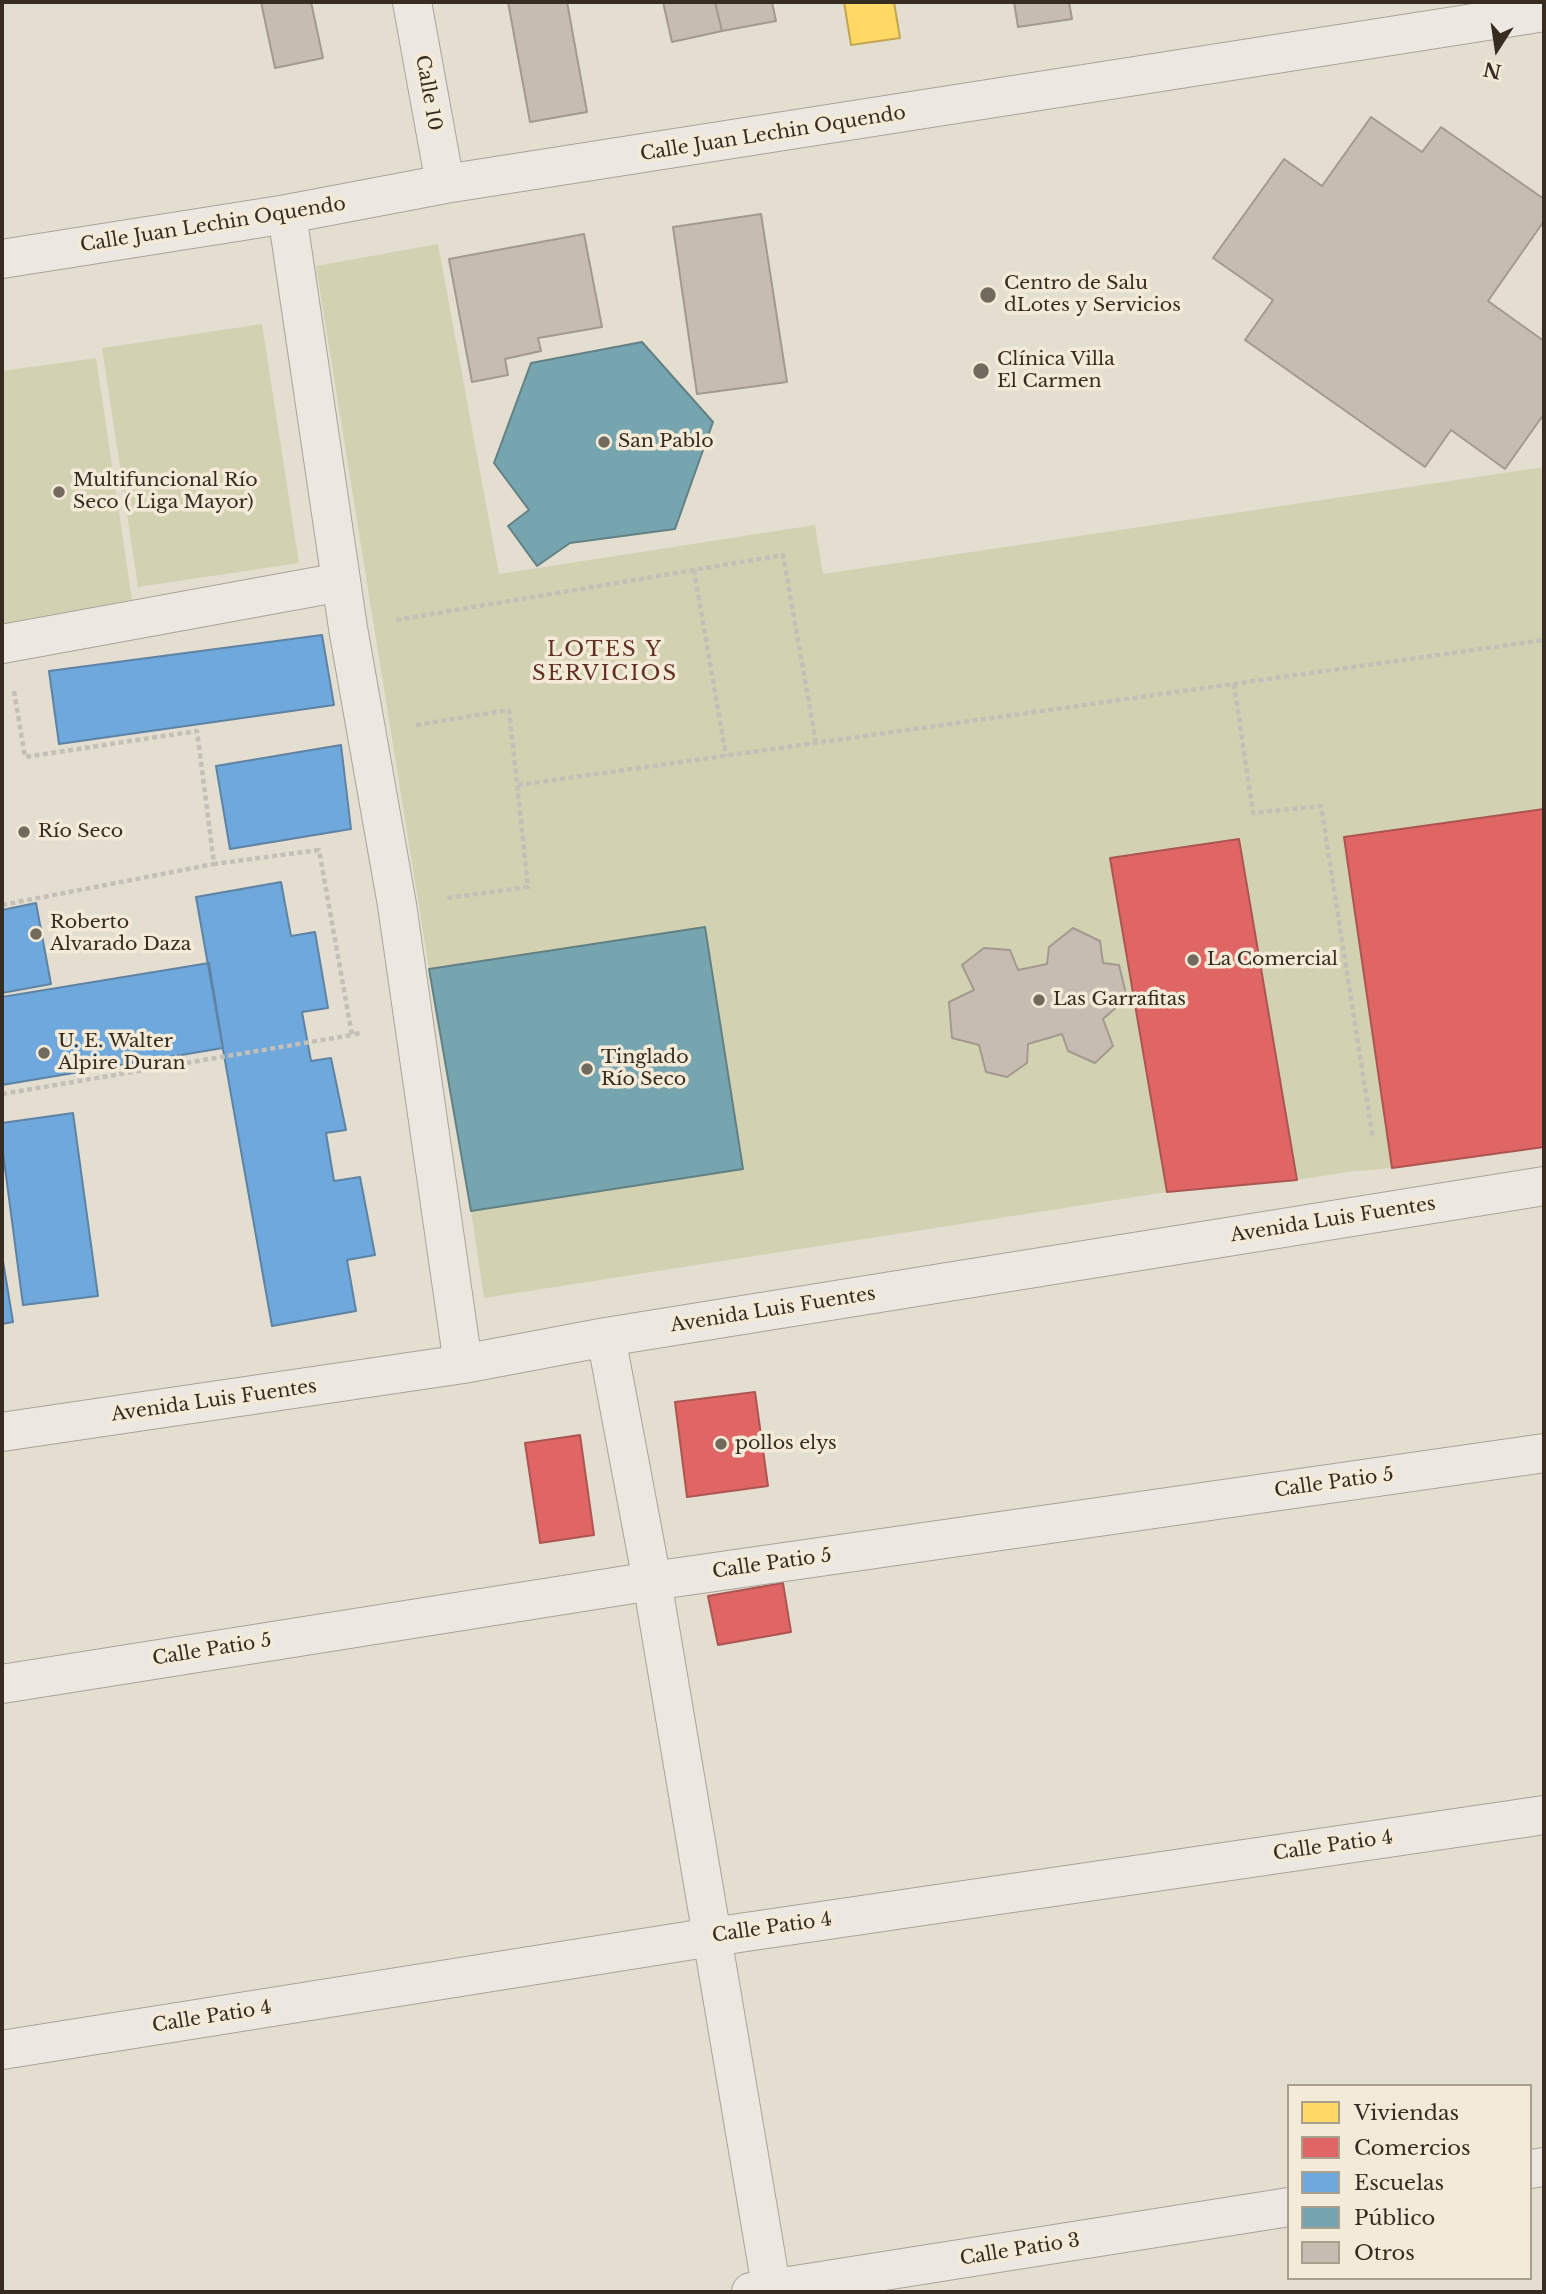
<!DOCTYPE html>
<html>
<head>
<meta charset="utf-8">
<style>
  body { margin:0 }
  #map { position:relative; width:1546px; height:2294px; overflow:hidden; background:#e3ded0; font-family:"Libre Baskerville",serif }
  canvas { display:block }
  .frame { position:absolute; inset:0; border:4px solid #372c21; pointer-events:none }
  .legend { position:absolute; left:1287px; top:2084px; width:245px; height:196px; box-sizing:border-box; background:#f3ebd7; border:2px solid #a89f8e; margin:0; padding:9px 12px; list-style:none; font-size:21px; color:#372c21 }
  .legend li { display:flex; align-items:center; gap:14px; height:35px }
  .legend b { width:35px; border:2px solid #a89f8e }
  .north { position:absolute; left:1462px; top:14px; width:70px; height:70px; -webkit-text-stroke:5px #f3ebd7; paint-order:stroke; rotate:192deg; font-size:19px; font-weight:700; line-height:28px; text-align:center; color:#372c21 }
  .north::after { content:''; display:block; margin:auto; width:24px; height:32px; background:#372c21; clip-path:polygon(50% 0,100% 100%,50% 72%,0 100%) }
</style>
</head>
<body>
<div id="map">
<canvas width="1546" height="2294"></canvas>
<div class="frame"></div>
<ul class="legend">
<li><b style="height:19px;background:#ffd966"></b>Viviendas</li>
<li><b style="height:19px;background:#e06666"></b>Comercios</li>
<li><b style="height:19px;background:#6fa8dc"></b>Escuelas</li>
<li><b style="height:19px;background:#76a5af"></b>Público</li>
<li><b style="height:19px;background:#c7bcb1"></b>Otros</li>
</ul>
<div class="north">N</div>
</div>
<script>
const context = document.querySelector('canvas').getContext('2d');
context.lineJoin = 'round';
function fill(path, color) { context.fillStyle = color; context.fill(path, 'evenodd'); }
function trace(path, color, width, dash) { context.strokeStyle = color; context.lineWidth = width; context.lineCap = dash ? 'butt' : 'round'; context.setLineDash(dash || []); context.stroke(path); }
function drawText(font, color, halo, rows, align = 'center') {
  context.font = font + ' "Libre Baskerville",serif'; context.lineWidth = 7; context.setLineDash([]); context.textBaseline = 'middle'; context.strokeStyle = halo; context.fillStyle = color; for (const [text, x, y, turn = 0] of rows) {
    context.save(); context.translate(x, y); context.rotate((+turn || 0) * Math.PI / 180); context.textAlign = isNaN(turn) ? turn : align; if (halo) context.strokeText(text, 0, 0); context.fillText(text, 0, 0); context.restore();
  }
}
const green = new Path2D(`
  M438,244L499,574L815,525L823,574L1544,467V809L1344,837L1392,1168L1347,1172L1297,1180L1239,840L1111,859L1167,1192L484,1298L471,1211L742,1169L705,927L429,969L316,266Z
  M262,324L299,563L138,587L102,348Z
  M96,358L134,613L2,632V371Z`);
const homes = new Path2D(`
  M844,2H894L900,38L851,45Z`);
const shops = new Path2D(`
  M1544,809V1147L1392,1168L1344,837Z
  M1239,839L1297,1180L1167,1192L1110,858Z
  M755,1392L768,1486L687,1497L675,1402Z
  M580,1435L594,1535L540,1543L525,1443Z
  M783,1583L791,1632L718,1645L708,1596Z`);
const schools = new Path2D(`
  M322,635L334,705L59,744L49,671Z
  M341,745L351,829L230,849L216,766Z
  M281,882L291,936L315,932L328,1008L302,1012L311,1061L331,1058L346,1130L326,1133L334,1181L360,1177L375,1255L347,1260L356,1311L272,1326L196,897Z
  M36,903L51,984L2,993V910Z
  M209,963L223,1048L2,1085V997Z
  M73,1113L98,1296L23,1305L2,1145V1123Z
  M2,1255L13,1322L2,1324Z`);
const public = new Path2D(`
  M642,342L713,422L675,529L570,543L537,566L508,526L529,510L494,463L531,363Z
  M705,927L743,1169L471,1211L429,969Z`);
const building = new Path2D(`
  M261,2H311L323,58L275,68Z
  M508,2H567L587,112L530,122Z
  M663,2H715L722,31L672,42Z
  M715,2H772L776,21L722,31Z
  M1014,2H1069L1072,19L1018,27Z
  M1371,117L1422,152L1441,127L1544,199V221L1488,301L1544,341V414L1505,469L1451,430L1425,467L1245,340L1273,300L1213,258L1284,159L1322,186Z
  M761,214L787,382L697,394L673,227Z
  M584,234L602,327L538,338L541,351L505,359L508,375L472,382L449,259Z
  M1073,928L1100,941L1103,963L1119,965L1127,998L1103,1019L1113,1046L1095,1063L1068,1051L1062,1034L1028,1044L1027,1063L1007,1077L986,1072L979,1045L952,1038L949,1002L974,990L962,965L984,948L1010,950L1018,970L1047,964L1049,947Z`);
const path = new Path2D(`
  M694,570L726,756
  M396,620L783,555L816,743
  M1234,684L1253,813L1321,806L1373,1139
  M14,691L25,757L197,731L214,864L319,850L352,1035L363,1032
  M416,725L509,710L528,887L447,898
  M518,785L1544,640
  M2,905L214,864
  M2,1094L352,1035`);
const street = new Path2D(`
  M412,2L445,184
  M287,214L348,628L397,905L463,1364
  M2,259L287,214L445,184L1544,12
  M2,644L341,582
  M606,1337L652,1581L772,2292
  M2,1432L463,1364L606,1337L1544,1186
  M2,1684L652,1581L1544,1453
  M2,2050L712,1937L1544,1815
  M1530,2169L1544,2167
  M751,2292L1289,2207`);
const markers = [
  [988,295,9,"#736a5e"],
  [981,371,9,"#736a5e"],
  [604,442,7,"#736a5e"],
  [59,492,7,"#736a5e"],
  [24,832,7,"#736a5e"],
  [36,934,7,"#736a5e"],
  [1193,960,7,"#736a5e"],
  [1039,1000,7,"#736a5e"],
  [44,1053,7,"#736a5e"],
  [587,1069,7,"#736a5e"],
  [721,1444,7,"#736a5e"]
];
const streetNames = [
  ["Calle 10",428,93,80],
  ["Calle Juan Lechin Oquendo",773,134,-9],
  ["Calle Juan Lechin Oquendo",213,225,-9],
  ["Avenida Luis Fuentes",1333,1220,-9],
  ["Avenida Luis Fuentes",773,1310,-9],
  ["Avenida Luis Fuentes",214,1401,-8],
  ["Calle Patio 5",1334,1483,-8],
  ["Calle Patio 5",772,1564,-8],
  ["Calle Patio 5",212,1650,-9],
  ["Calle Patio 4",1333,1846,-8],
  ["Calle Patio 4",772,1928,-8],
  ["Calle Patio 4",212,2017,-9],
  ["Calle Patio 3",1020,2250,-9]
];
const poiNames = [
  ["Centro de Salu",1004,284],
  ["dLotes y Servicios",1004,306],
  ["Clínica Villa",997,360],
  ["El Carmen",997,382],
  ["San Pablo",618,442],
  ["Multifuncional Río",73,481],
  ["Seco ( Liga Mayor)",73,503],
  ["Río Seco",38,832],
  ["Roberto",50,923],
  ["Alvarado Daza",50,945],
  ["La Comercial",1207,960],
  ["Las Garrafitas",1053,1000],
  ["U. E. Walter",58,1042],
  ["Alpire Duran",58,1064],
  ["Tinglado",601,1058],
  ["Río Seco",601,1080],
  ["pollos elys",735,1444]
];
const neighbourhoodNames = [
  ["LOTES Y",605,650],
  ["SERVICIOS",605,674]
];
fill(green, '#d2d2b3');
fill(homes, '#ffd966');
trace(homes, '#c3a551', 2);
fill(shops, '#e06666');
trace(shops, '#ad5551', 2);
fill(schools, '#6fa8dc');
trace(schools, '#5e83a4', 2);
fill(public, '#76a5af');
trace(public, '#638184', 2);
fill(building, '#c7bcb1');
trace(building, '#a39a8f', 2);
trace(street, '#a9a398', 40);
trace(path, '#c4bfb7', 4.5, [5, 3.5]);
trace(street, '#ece8e1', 38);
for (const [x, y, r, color] of markers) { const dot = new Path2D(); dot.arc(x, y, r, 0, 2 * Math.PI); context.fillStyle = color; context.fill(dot); trace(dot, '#f3ebd7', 2.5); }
drawText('19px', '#372c21', '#f3ebd7', streetNames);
drawText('19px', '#372c21', '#f3ebd7', poiNames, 'left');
context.letterSpacing = '2px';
drawText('21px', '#613023', '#f3ebd7', neighbourhoodNames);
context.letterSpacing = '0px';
</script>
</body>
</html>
